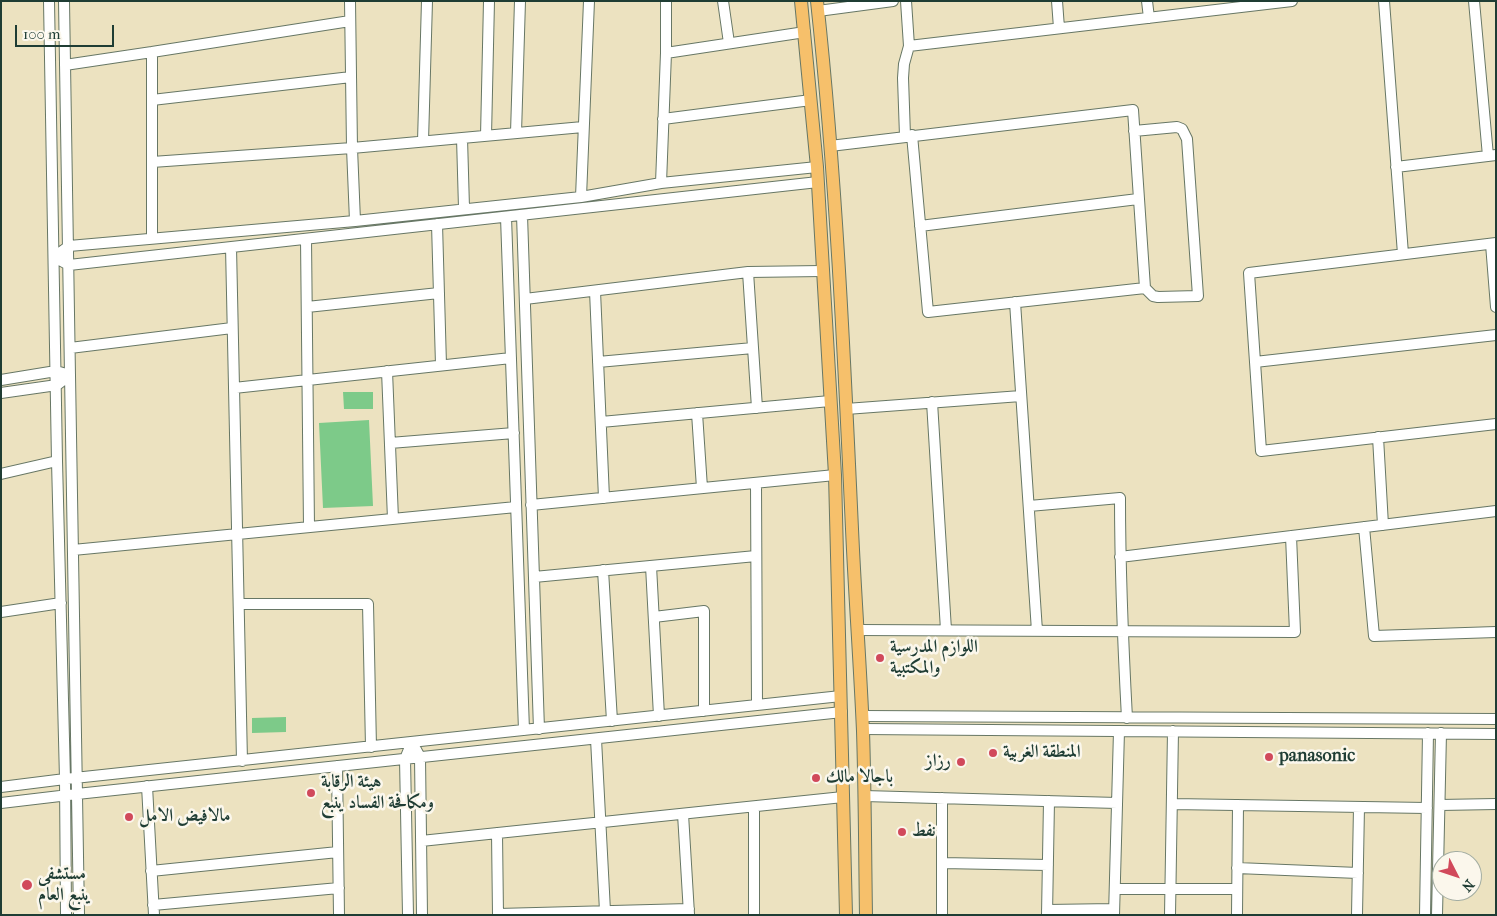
<!DOCTYPE html>
<html>
<head>
<meta charset="utf-8">
<style>
  body { margin:0 }
  #map { position:relative; width:1497px; height:916px; overflow:hidden; background:#ece2c0; font-family:"IM FELL French Canon",serif }
  canvas { display:block }
  .frame { position:absolute; inset:0; border:2px solid #1f3d34; pointer-events:none }
  .north { position:absolute; left:1432px; top:851px; width:50px; height:50px; box-sizing:border-box; background:#fbf7ec; border:1px solid #a3ada2; border-radius:50%; rotate:131deg; font-size:14px; font-weight:700; line-height:20px; text-align:center; color:#1f3d34 }
  .north::after { content:''; display:block; margin:auto; width:18px; height:22px; background:#d1495b; clip-path:polygon(50% 0,100% 100%,50% 72%,0 100%) }
  .scale { position:absolute; left:15px; top:25px; width:99px; height:22px; box-sizing:border-box; border:2px solid #1f3d34; border-top:0; padding-left:6px; font-size:15px; line-height:18px; white-space:nowrap; color:#1f3d34; -webkit-text-stroke:4px #fbf7ec; paint-order:stroke }
</style>
</head>
<body>
<div id="map">
<canvas width="1497" height="916"></canvas>
<div class="frame"></div>
<div class="north">N</div>
<div class="scale">100 m</div>
</div>
<script>
const context = document.querySelector('canvas').getContext('2d');
context.lineJoin = 'round';
function fill(path, color) { context.fillStyle = color; context.fill(path, 'evenodd'); }
function trace(path, color, width, dash) { context.strokeStyle = color; context.lineWidth = width; context.lineCap = dash ? 'butt' : 'round'; context.setLineDash(dash || []); context.stroke(path); }
function drawText(font, color, halo, rows, align = 'center') {
  context.font = font + ' "IM FELL French Canon",Amiri,serif'; context.lineWidth = 5; context.setLineDash([]); context.textBaseline = 'middle'; context.strokeStyle = halo; context.fillStyle = color; for (const [text, x, y, turn = 0] of rows) {
    context.save(); context.translate(x, y); context.rotate((+turn || 0) * Math.PI / 180); context.textAlign = isNaN(turn) ? turn : align; if (halo) context.strokeText(text, 0, 0); context.fillText(text, 0, 0); context.restore();
  }
}
const green = new Path2D(`
  M343,392H373V409H344Z
  M369,420L373,506L323,508L319,423Z
  M286,717V732L252,733V718Z`);
const minor = new Path2D(`
  M350,1L352,148L355,221
  M723,1L729,43
  M1057,1L1059,28
  M1147,1L1149,18
  M1384,1L1403,254
  M1474,1L1488,156
  M818,11L893,1
  M909,46L1292,1
  M152,52L350,21
  M666,53L805,32
  M65,65L152,52V238
  M152,100L351,77
  M663,119L811,100
  M1134,131L1177,127L1182,129L1187,139L1198,296L1158,297L1153,296L1145,288
  M516,133L520,1
  M486,136L489,1
  M905,136L903,78L904,64L909,46L906,1
  M462,138L464,208
  M423,141L427,1
  M830,146L1133,110L1145,288L928,312L912,135
  M152,162L352,148L583,127
  M817,167L661,183L581,197L355,221L69,246L54,257L69,265L818,182
  M1396,167L1496,155
  M661,183L666,53V1
  M581,197L589,1
  M522,215L539,729
  M506,217L524,730
  M437,224L441,365
  M920,226L1138,199
  M306,239L309,527
  M1496,243L1249,273L1261,451L1496,424
  M1491,244L1496,307
  M231,247L242,761
  M748,272L757,408
  M595,291L604,498
  M525,299L748,272L822,271
  M1015,302L1037,631
  M307,307L439,293
  M70,348L232,328
  M598,362L753,348
  M1255,362L1496,335
  M387,371L393,519
  M1,380L56,371L70,375L79,915
  M234,388L511,358
  M1,393L57,385L70,375L64,1
  M932,402L946,630
  M846,409L1021,396
  M697,413L702,488
  M601,422L830,401
  M1378,437L1383,525
  M390,443L514,433
  M1,474L57,461
  M756,483L757,705
  M531,505L835,475
  M1029,506L1120,498C1120,572 1123,644 1127,718
  M1364,527L1374,636L1496,632
  M73,550L516,507
  M1120,557L1496,511
  M651,566L659,716
  M603,570L612,721
  M534,577L756,556
  M239,604H368L371,747
  M1,612L61,603
  M654,617L704,611V711
  M857,630L1295,632L1291,536
  M862,716L1496,719
  M863,729L1496,734
  M596,739L605,911
  M412,742L420,757L422,915
  M337,766L339,915
  M147,786L154,915
  M1,787L65,779L57,461L49,1
  M864,796L1117,803
  M942,798V915
  M1,803L77,794L842,712
  M1172,804L1427,808
  M1440,805L1496,804
  M754,807V915
  M683,814L689,914
  M497,833L498,915
  M421,841L843,797
  M942,863L1048,865
  M1237,868L1358,873
  M151,871L338,852
  M1115,889H1237
  M153,905L339,888
  M1047,910L1114,909
  M498,914L689,909
  M66,915L65,779L841,696
  M408,915L405,759L412,742
  M1047,915L1049,801
  M1114,915L1119,731
  M1170,915L1173,731
  M1237,915L1238,805
  M1357,915L1359,807
  M1425,915L1428,733
  M1437,915L1441,733`);
const major = new Path2D(`
  M801,1L817,167L835,475L846,915
  M817,1C836,176 844,353 852,529C855,596 860,663 863,731C865,792 865,853 866,915`);
const markers = [
  [880,658,5,"#d1495b"],
  [993,753,5,"#d1495b"],
  [1269,757,5,"#d1495b"],
  [961,762,5,"#d1495b"],
  [816,778,5,"#d1495b"],
  [311,793,5,"#d1495b"],
  [129,817,5,"#d1495b"],
  [902,832,5,"#d1495b"],
  [27,885,6,"#d1495b"]
];
const poiNames = [
  ["اللوازم المدرسية",890,648],
  ["والمكتبية",890,669],
  ["المنطقة الغربية",1003,753],
  ["panasonic",1279,757],
  ["رزاز",951,762,"right"],
  ["باجالا مالك",826,778],
  ["هيئة الرقابة",321,783],
  ["ومكافحة الفساد ينبع",321,804],
  ["مالافيض الامل",139,817],
  ["نفط",912,832],
  ["مستشفى",38,875],
  ["ينبع العام",38,896]
];
fill(green, '#7dca89');
trace(minor, '#677765', 12);
trace(major, '#677765', 14);
trace(minor, '#fff', 10);
trace(major, '#f6c06b', 12);
for (const [x, y, r, color] of markers) { const dot = new Path2D(); dot.arc(x, y, r, 0, 2 * Math.PI); context.fillStyle = color; context.fill(dot); trace(dot, '#fbf7ec', 2); }
drawText('bold 18px', '#1f3d34', '#fbf7ec', poiNames, 'left');
</script>
</body>
</html>
